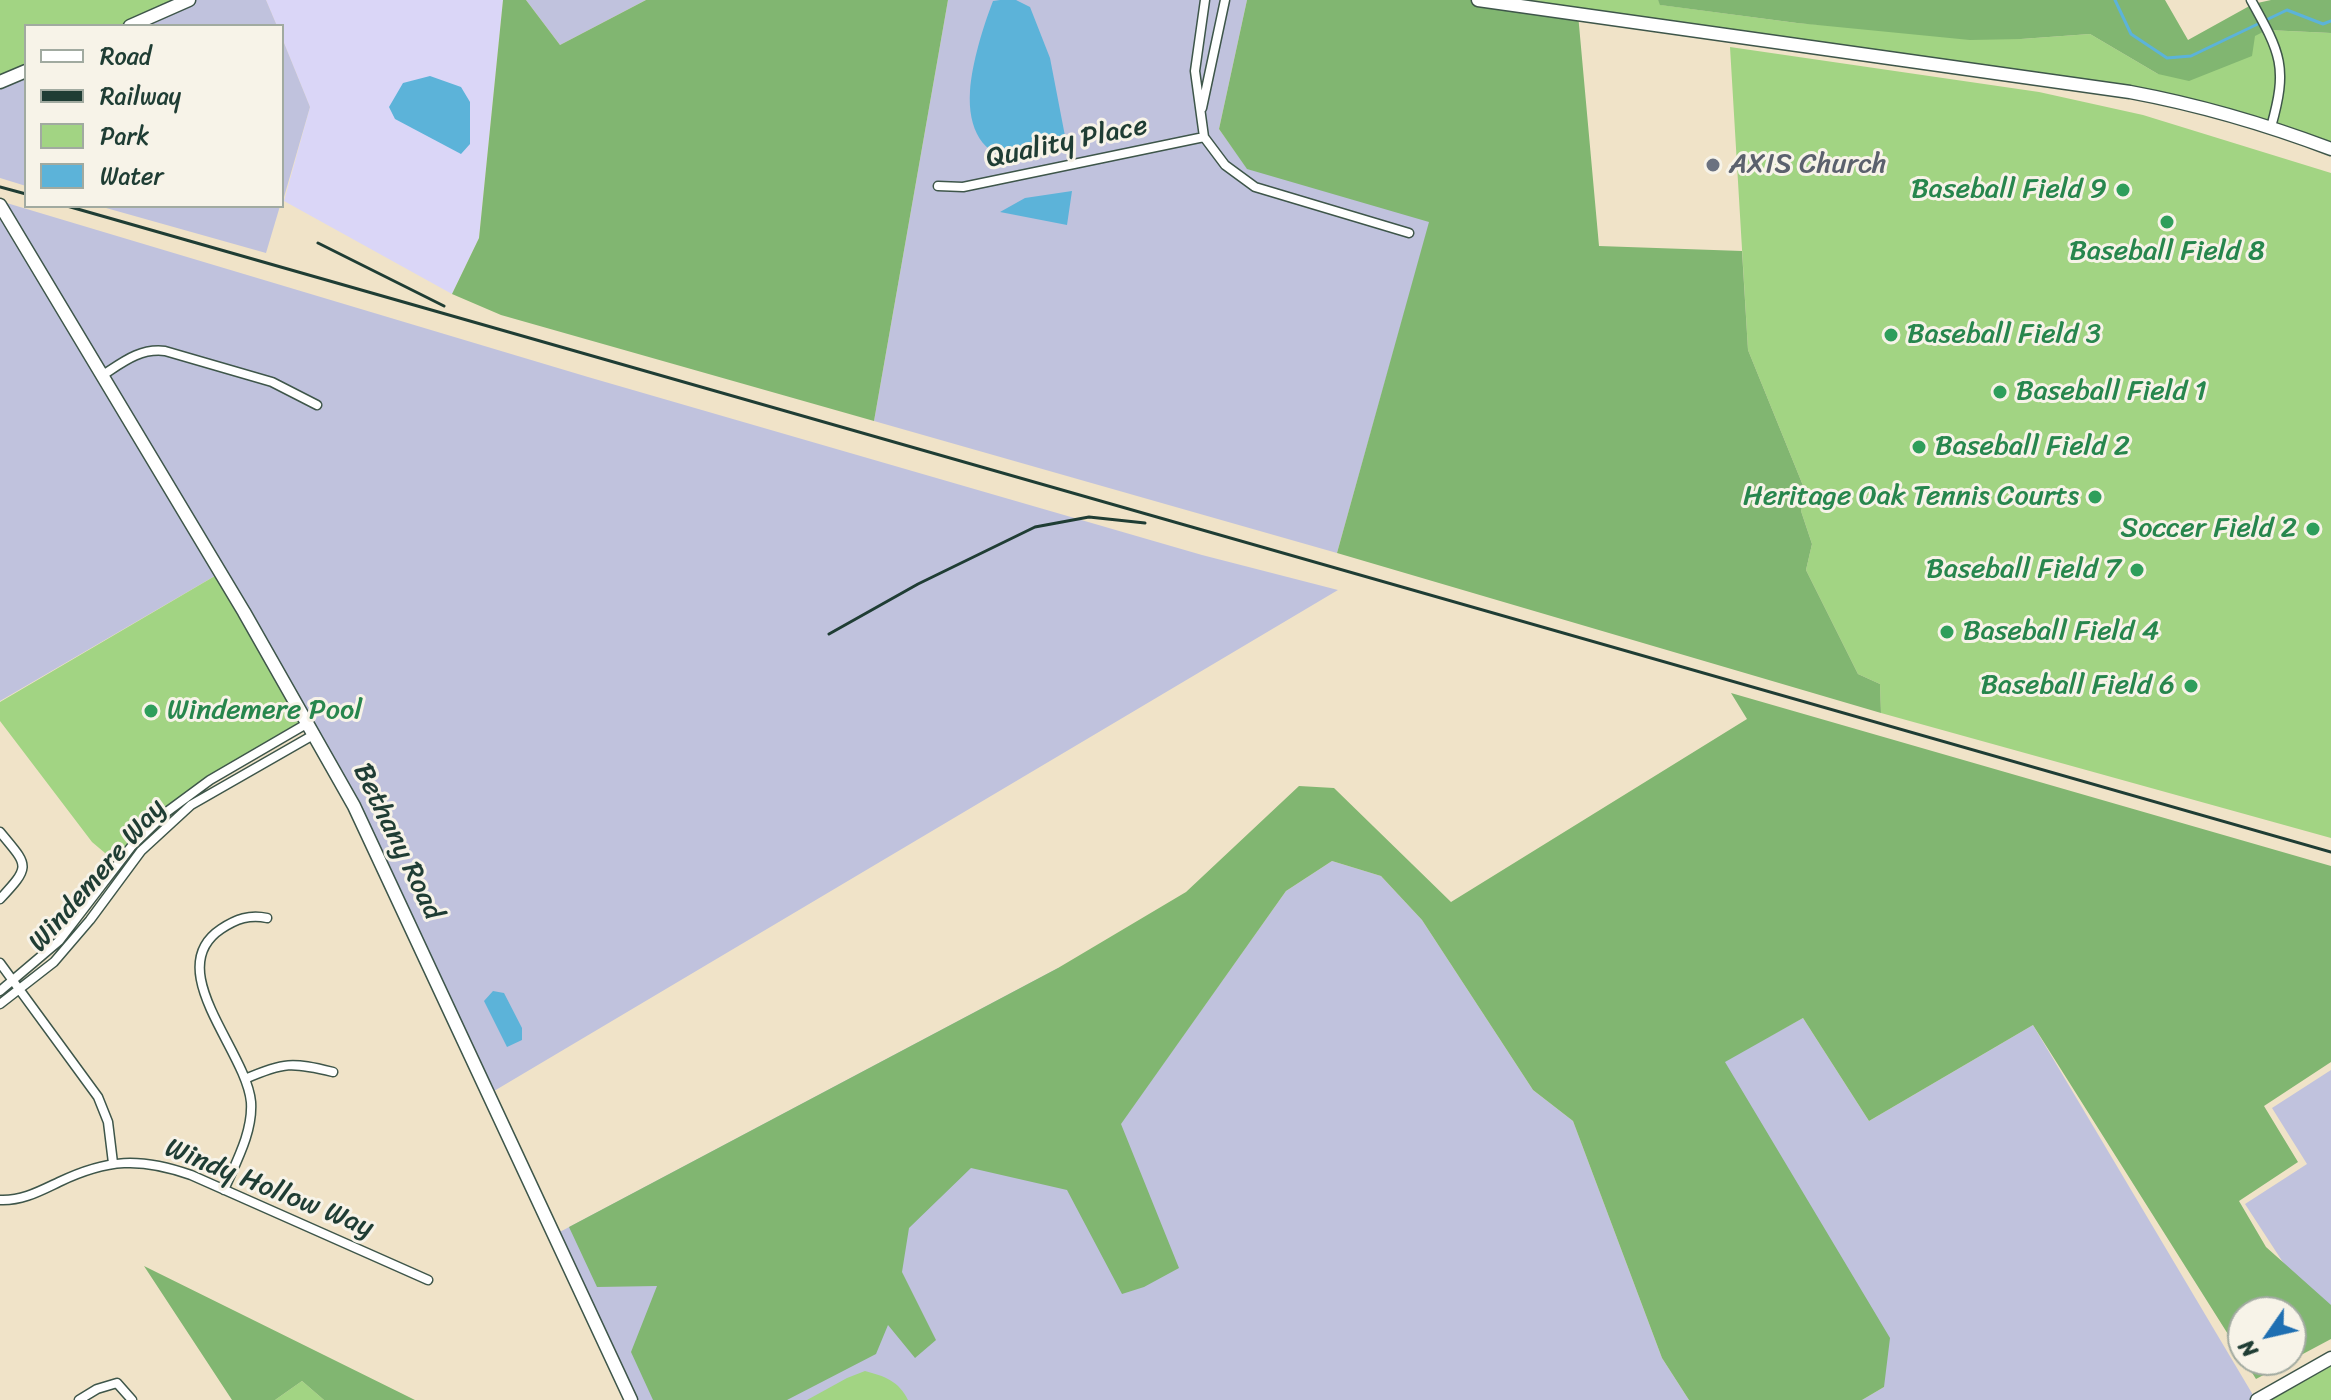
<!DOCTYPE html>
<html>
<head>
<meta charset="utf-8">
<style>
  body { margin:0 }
  #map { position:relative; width:2331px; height:1400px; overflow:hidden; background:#f0e3c8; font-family:Sriracha,sans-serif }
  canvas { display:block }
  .legend { position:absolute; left:24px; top:24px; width:260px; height:184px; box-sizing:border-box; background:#f7f3e8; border:2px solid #a1aaa0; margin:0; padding:10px 14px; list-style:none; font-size:24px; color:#1f3d34 }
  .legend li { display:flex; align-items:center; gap:16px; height:40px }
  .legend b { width:40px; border:2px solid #a1aaa0 }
  .north { position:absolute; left:2227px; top:1296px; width:80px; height:80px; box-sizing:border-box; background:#f7f3e8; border:2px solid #a1aaa0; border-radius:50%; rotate:236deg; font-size:22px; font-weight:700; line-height:32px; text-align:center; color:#1f3d34 }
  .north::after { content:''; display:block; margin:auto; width:28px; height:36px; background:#1f6fb2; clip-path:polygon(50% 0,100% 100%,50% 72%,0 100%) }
</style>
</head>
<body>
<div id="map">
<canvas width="2331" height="1400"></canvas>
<ul class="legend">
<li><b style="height:10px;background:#fff"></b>Road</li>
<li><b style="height:10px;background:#1f3d34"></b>Railway</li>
<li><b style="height:22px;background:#a2d483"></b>Park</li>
<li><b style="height:22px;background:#5cb3d9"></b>Water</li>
</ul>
<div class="north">N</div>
</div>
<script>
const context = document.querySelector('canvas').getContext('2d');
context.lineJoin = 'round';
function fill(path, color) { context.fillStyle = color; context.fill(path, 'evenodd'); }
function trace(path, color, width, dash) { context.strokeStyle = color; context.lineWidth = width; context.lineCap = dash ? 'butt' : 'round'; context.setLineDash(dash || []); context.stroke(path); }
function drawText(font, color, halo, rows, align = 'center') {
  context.font = font + ' Sriracha,sans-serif'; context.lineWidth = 6; context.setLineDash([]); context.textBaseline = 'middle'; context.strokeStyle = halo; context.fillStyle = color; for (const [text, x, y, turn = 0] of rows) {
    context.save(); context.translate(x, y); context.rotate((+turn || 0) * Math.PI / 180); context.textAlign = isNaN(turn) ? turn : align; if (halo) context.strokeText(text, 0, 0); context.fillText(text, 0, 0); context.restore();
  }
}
const built = new Path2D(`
  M266,0H503L479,238L452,294L284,201L310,107L282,38V26H277Z`);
const industrial = new Path2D(`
  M183,0H266L277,26H128Z
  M526,0H646L560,45Z
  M948,0H1247L1219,129L1247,168L1430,221L1337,553L874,421Z
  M282,38L310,107L282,204Z
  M26,71V186L0,178V82Z
  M0,201L588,377L1202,555L1338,590L489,1094L397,893L220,573L0,701Z
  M99,206H280L266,253Z
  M1332,861L1381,876L1422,920L1533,1090L1573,1121L1662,1358L1689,1400H631L554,1235L1058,968L1121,1123L1286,891Z
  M1803,1018L1869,1121L2033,1025L2256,1400H1862L1884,1387L1724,1061Z
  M2331,1070V1336L2245,1204L2307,1164L2272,1108Z`);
const green = new Path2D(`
  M0,0H183L128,26H26V71L0,82Z
  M1544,0H1658L1661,5L1797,23L2021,39L2090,34L2158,74L2267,30L2331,33V150L2130,92L1499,3Z
  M1730,47L2039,92L2143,115L2331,173V838L1881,713L1880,684L1858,674L1806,570L1812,544L1801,511L1806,493L1748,350Z
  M220,573L308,723L182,800L118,864L92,842L0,721V702Z
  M2331,1358V1400H2257Z
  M865,1371C884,1376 899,1381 908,1400H807L847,1378Z
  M302,1381L324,1400H275Z`);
const forest = new Path2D(`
  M503,0H526L560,45L646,0H948L874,421L501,315L452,294L479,238Z
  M1247,0H1544L1504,3L1578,14L1599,246L1742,251L1748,350L1806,493L1801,511L1812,544L1806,570L1858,674L1880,684L1881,713L1337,553L1429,222L1247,169L1219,129Z
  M1658,0H2165L2188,40L2253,4L2271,0H2331V33L2267,30L2255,36L2252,56L2189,81L2158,74L2090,34L2021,39L1970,40L1797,23L1660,5Z
  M1731,693L2331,866V1062L2264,1106L2298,1162L2239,1201L2266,1247L2331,1305V1339L2256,1379L2244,1360H2291V1312H2243V1358L2033,1025L1869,1121L1803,1018L1725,1062L1890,1338L1884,1387L1862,1400H1689L1662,1358L1573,1121L1533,1090L1422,920L1381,876L1332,861L1286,891L1121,1124L1179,1268L1144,1287L1122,1294L1067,1190L971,1168L909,1228L902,1272L936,1340L915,1358L888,1325L876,1354L787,1400H653L631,1352L657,1286L597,1287L569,1227L1058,968L1186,892L1299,786L1334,788L1451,902L1747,719Z
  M144,1266L415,1400H324L302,1381L275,1400H232Z`);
const water = new Path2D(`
  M1000,0H1016L1030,7L1050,58L1065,136C1057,142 1048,150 1039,153C990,169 967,137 970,91C972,63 983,27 993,1Z
  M430,76L461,87L470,102V144L461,154L395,119L389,107L403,83Z
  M1072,191L1067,225L1000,212L1025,198Z
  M493,991L504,993L522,1028V1040L507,1047L484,1001Z`);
const stream = new Path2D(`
  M2115,0L2131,34L2167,58L2191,56L2287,10L2323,24L2331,21`);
const minor = new Path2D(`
  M1205,0L1195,71L1204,137L1225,165L1255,187L1409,233
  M2251,0C2281,54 2288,67 2271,127
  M1202,108L1225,0
  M938,186L963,187L1204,137
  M103,375C123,362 140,348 165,351L272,382L317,405
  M0,832C28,866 32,865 0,899
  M0,963L98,1097L108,1122L113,1163
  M0,991L59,941L131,847L168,811L210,780L308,723
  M0,1004L54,962L90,920L141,851L191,805L315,734
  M245,1079C284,1062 292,1062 333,1072
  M224,1190C236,1162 253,1132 251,1102C246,1050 161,969 221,929C236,919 250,914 267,918
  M0,1200C22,1201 40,1191 59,1182C107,1159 140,1157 191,1175L428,1280
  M79,1400L97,1389L117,1383L132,1400`);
const secondary = new Path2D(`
  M0,205L244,612L354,806L631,1400
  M2257,1400L2331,1358`);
const primary = new Path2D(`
  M1478,0L2130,92C2200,105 2265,124 2331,149
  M130,26L189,0
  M0,82L26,71`);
const rail = new Path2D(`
  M0,187L26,194
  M67,206L2331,852
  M318,243L444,306
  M829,634L918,584L1035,527L1089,517L1145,523`);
const markers = [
  [1713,165,8,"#6b7280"],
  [2123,190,8,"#2e9e5b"],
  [2167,222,8,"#2e9e5b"],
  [1891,335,8,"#2e9e5b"],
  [2000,392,8,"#2e9e5b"],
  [1919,447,8,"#2e9e5b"],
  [2095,497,8,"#2e9e5b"],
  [2313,529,8,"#2e9e5b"],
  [2137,570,8,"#2e9e5b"],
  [1947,632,8,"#2e9e5b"],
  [2191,686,8,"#2e9e5b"],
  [151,711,8,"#2e9e5b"]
];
const streetNames = [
  ["Quality Place",1067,143,-12],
  ["Bethany Road",397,842,64],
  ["Windemere Way",98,876,-49],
  ["Windy Hollow Way",269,1189,22]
];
const worshipNames = [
  ["AXIS Church",1729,165]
];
const leisureNames = [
  ["Baseball Field 9",2107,190],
  ["Baseball Field 8",2167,252,"center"],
  ["Baseball Field 3",1907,335,"left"],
  ["Baseball Field 1",2016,392,"left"],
  ["Baseball Field 2",1935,447,"left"],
  ["Heritage Oak Tennis Courts",2079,497],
  ["Soccer Field 2",2297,529],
  ["Baseball Field 7",2121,570],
  ["Baseball Field 4",1963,632,"left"],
  ["Baseball Field 6",2175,686],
  ["Windemere Pool",167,711,"left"]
];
fill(built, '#dad6f7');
fill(industrial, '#c0c2dd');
fill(green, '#a2d483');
fill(forest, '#81b671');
fill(water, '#5cb3d9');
trace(stream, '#5cb3d9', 3);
trace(minor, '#3e564a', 11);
trace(secondary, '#3e564a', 15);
trace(primary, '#3e564a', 15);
trace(minor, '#fff', 8);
trace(secondary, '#fff', 12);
trace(primary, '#fff', 12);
trace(rail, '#1f3d34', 3);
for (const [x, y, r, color] of markers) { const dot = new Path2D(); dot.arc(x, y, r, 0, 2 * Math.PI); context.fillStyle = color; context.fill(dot); trace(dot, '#f7f3e8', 3); }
drawText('28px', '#1f3d34', '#f7f3e8', streetNames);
drawText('28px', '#5b616d', '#f7f3e8', worshipNames, 'left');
drawText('28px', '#27864d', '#f7f3e8', leisureNames, 'right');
</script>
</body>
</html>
